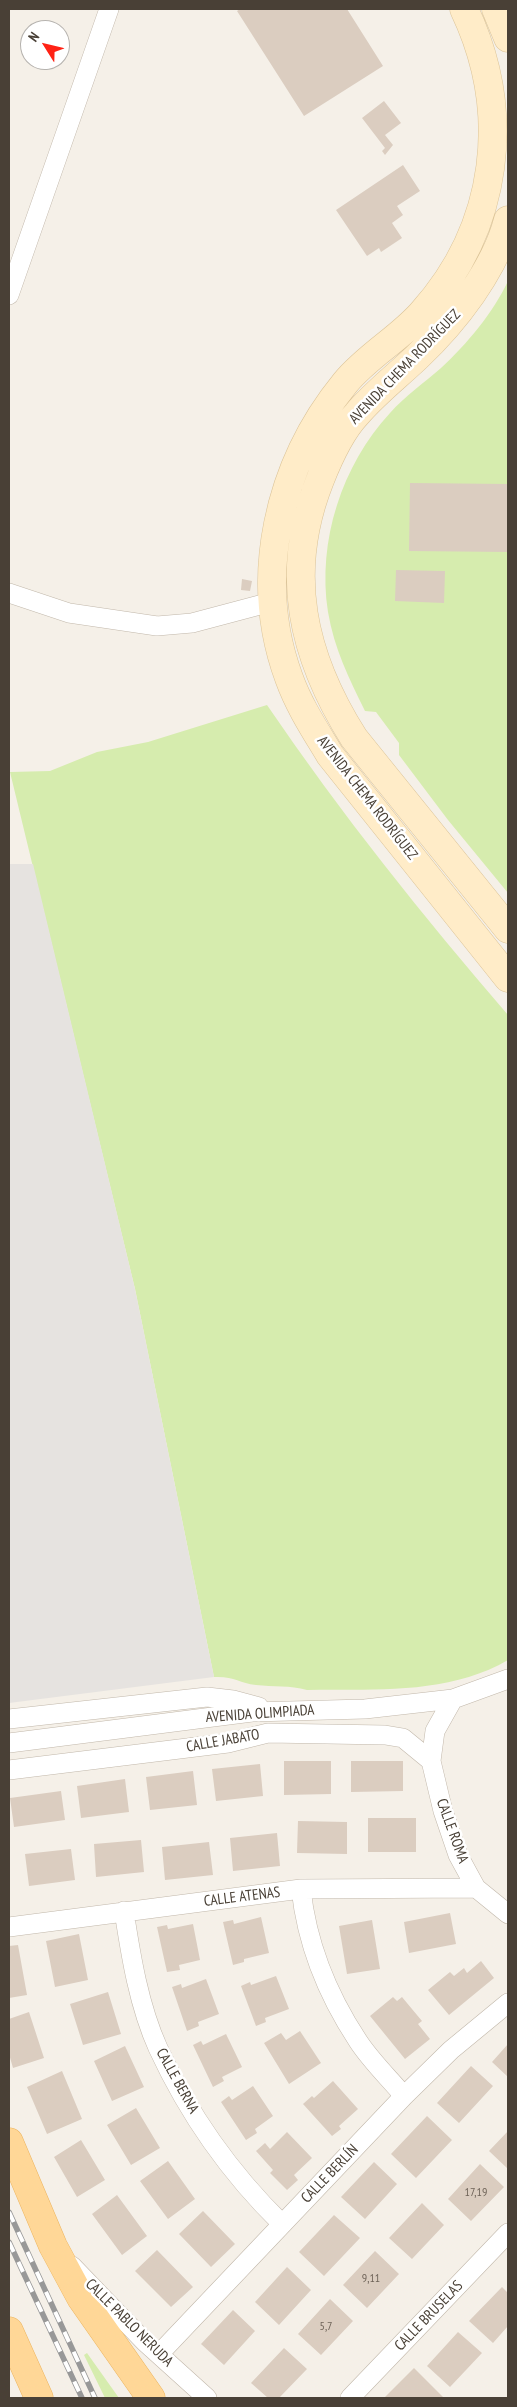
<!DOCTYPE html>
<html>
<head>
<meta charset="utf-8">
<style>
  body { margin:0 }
  #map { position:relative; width:517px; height:2407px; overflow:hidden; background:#f5f0e8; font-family:"PT Sans Narrow",sans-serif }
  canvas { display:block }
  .frame { position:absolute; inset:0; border:10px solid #494036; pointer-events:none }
  .north { position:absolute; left:20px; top:20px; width:50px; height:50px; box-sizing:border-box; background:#fff; border:1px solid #b6b3af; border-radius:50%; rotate:306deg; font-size:14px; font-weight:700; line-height:20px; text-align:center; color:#494036 }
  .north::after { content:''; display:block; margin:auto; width:18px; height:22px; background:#ff2215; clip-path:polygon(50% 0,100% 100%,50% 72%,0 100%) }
</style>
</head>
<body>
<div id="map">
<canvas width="517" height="2407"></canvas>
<div class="frame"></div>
<div class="north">N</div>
</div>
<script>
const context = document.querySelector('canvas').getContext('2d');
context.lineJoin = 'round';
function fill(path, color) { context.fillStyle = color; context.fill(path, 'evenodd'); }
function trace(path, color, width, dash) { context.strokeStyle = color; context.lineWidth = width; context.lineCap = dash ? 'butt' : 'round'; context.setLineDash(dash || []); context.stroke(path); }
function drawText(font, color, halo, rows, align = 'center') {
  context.font = font + ' "PT Sans Narrow",sans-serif'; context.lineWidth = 5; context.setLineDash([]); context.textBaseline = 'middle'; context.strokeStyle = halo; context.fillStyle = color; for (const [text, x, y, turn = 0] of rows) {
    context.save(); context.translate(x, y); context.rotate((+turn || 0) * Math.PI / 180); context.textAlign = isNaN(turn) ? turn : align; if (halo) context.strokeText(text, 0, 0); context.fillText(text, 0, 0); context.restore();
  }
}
const green = new Path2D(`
  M508,281V893L448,820L399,755V743L376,712L365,711C349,679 334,648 328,612C317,541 342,465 390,413C405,396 424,383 441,368C467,344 493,313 508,281Z
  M267,705C341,814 423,916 508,1015V1660C448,1695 374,1689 307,1690C290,1685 273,1687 256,1685C239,1683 234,1676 214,1677L135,1289L10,772L50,771L97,752L148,742Z
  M87,2353L119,2398H105L84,2355Z`);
const parking = new Path2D(`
  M9,864H33L135,1289L214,1677L9,1703Z`);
const building = new Path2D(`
  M240,9H347L383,66L304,116L237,11Z
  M384,101L401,123L385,135L393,145L385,155L382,151L385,148L362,118Z
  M403,165L420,191L397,206L403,215L392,223L402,238L381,252L379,248L367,256L336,210Z
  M410,483L508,484V552L409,551Z
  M396,570L445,571L444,603L395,601Z
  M242,579L252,581L250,591L241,590Z
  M284,1761H331V1794L284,1795Z
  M351,1761H403V1791L351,1792Z
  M260,1764L263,1796L216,1801L212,1769Z
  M193,1771L197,1805L150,1810L146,1777Z
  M125,1779L129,1812L81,1818L77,1786Z
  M61,1791L65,1820L14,1827L10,1798Z
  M368,1818H416V1852H368Z
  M298,1821L347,1822V1854L297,1853Z
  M277,1833L280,1866L233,1871L230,1838Z
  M141,1840L144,1872L96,1877L94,1844Z
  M209,1842L213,1875L165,1880L162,1847Z
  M71,1849L75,1880L29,1886L25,1854Z
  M450,1913L456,1944L409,1953L404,1922Z
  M261,1917L269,1953L244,1959V1962L233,1965L223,1922L233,1920L234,1924Z
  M372,1920L380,1969L347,1974L339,1926Z
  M193,1924L200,1960L179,1965L180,1970L167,1972L157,1927L167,1925L168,1929Z
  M79,1934L88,1980L55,1987L46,1941Z
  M18,1945L27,1995L9,1998V1946Z
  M481,1961L494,1978L449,2015L428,1990L450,1972L454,1976L464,1968L467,1973Z
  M276,1976L289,2009L265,2018L266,2022L256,2026L241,1986L250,1982L251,1985Z
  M206,1979L219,2014L198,2022L199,2026L187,2031L172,1987L181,1984L182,1988Z
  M108,1992L121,2034L83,2045L70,2004Z
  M393,1997L397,2001L402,1997L422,2021L418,2024L430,2039L405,2059L370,2016Z
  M29,2012L44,2058L13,2068L9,2054V2019Z
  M300,2031L321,2063L289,2084L264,2043L281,2033L286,2040Z
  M226,2034L242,2067L222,2077L224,2081L213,2087L193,2045L201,2041L203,2045Z
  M508,2044V2077L492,2062Z
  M125,2046L144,2087L112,2101L94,2061Z
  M471,2066L493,2086L459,2123L437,2103Z
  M62,2071L82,2119L47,2134L27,2087Z
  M333,2081L358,2109L339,2126L341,2129L332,2136L303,2104L312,2096L314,2098Z
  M253,2086L273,2116L255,2129L257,2133L246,2140L221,2102L229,2096L232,2100Z
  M136,2108L160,2148L131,2165L107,2125Z
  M427,2116L452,2140L416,2178L391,2154Z
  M508,2131V2169L489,2151Z
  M287,2132L312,2158L294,2175L298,2180L287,2190L270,2173L273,2170L256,2151L265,2143L270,2149Z
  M81,2140L105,2180L77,2197L54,2157Z
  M168,2161L195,2199L168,2219L140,2181Z
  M374,2162L397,2184L365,2219L341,2197Z
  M480,2164L504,2187L471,2221L448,2199Z
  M117,2195L147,2236L122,2255L92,2214Z
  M422,2203L444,2225L412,2259L389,2238Z
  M203,2211L235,2244L211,2267L179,2234Z
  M334,2215L360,2238L324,2276L299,2252Z
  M157,2250L193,2287L171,2307L135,2271Z
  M375,2251L399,2274L367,2308L343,2285Z
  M287,2267L311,2290L279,2325L255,2302Z
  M502,2287L508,2293V2326L493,2343L469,2321Z
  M330,2299L353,2321L321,2355L298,2334Z
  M233,2310L255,2331L224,2365L201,2344Z
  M458,2332L482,2353L450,2387L427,2366Z
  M284,2348L307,2369L279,2398H268L251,2383Z
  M414,2368L444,2398H384Z`);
const minor = new Path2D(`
  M9,295L109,9
  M9,593L69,613L157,626L192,623L271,602
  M453,1699L435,1731L431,1761L443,1811L458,1855L476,1888L508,1914
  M9,1719L207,1697L233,1700L259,1707
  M9,1743L252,1712L365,1709L453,1699L508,1679
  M9,1770L228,1743L268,1733L385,1735L403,1738L431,1761
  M301,1889C307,1945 327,1994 358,2041C371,2061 389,2078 404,2096
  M124,1911C131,1957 139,2006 158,2048C188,2113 231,2174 282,2224
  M9,1927L301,1889L476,1888
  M72,2266L145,2342L207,2398
  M159,2354L404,2096L451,2050L508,2003
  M350,2398L508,2233`);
const secondary = new Path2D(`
  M464,9C513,112 499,227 422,313C399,339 367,356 345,383C278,465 252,578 289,678C299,706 315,730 330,755L508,978
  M496,9L508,38
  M508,220C495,270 454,322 417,357C397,376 375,393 357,414C340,432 329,457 320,480C283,573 302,656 354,738L508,929`);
const primary = new Path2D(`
  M9,2142L53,2246L81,2298L151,2398
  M9,2331L39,2398`);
const rail = new Path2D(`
  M9,2212L95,2398
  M9,2242L82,2398`);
const numberNames = [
  ["17,19",476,2193],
  ["9,11",371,2279],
  ["5,7",326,2327]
];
const streetNames = [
  ["AVENIDA CHEMA RODRÍGUEZ",405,367,-46],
  ["AVENIDA CHEMA RODRÍGUEZ",367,798,52],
  ["AVENIDA OLIMPIADA",260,1714,-4],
  ["CALLE JABATO",223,1741,-10],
  ["CALLE ROMA",452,1831,70],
  ["CALLE ATENAS",242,1897,-7],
  ["CALLE BERNA",177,2081,61],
  ["CALLE BERLÍN",330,2174,-46],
  ["CALLE BRUSELAS",429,2316,-46],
  ["CALLE PABLO NERUDA",129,2323,45]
];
fill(green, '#d6ecae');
fill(parking, '#e6e3e0');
fill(building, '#dbcdc0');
trace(minor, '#c1b7aa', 20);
trace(secondary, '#dbc397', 29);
trace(primary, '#ecb45f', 29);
trace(minor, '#fff', 19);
trace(secondary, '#ffecc8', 28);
trace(primary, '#ffd797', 28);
trace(rail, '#989898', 5.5);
trace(rail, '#fff', 4, [11]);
drawText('12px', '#6e6358', null, numberNames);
drawText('15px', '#494036', '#fff', streetNames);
</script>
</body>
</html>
